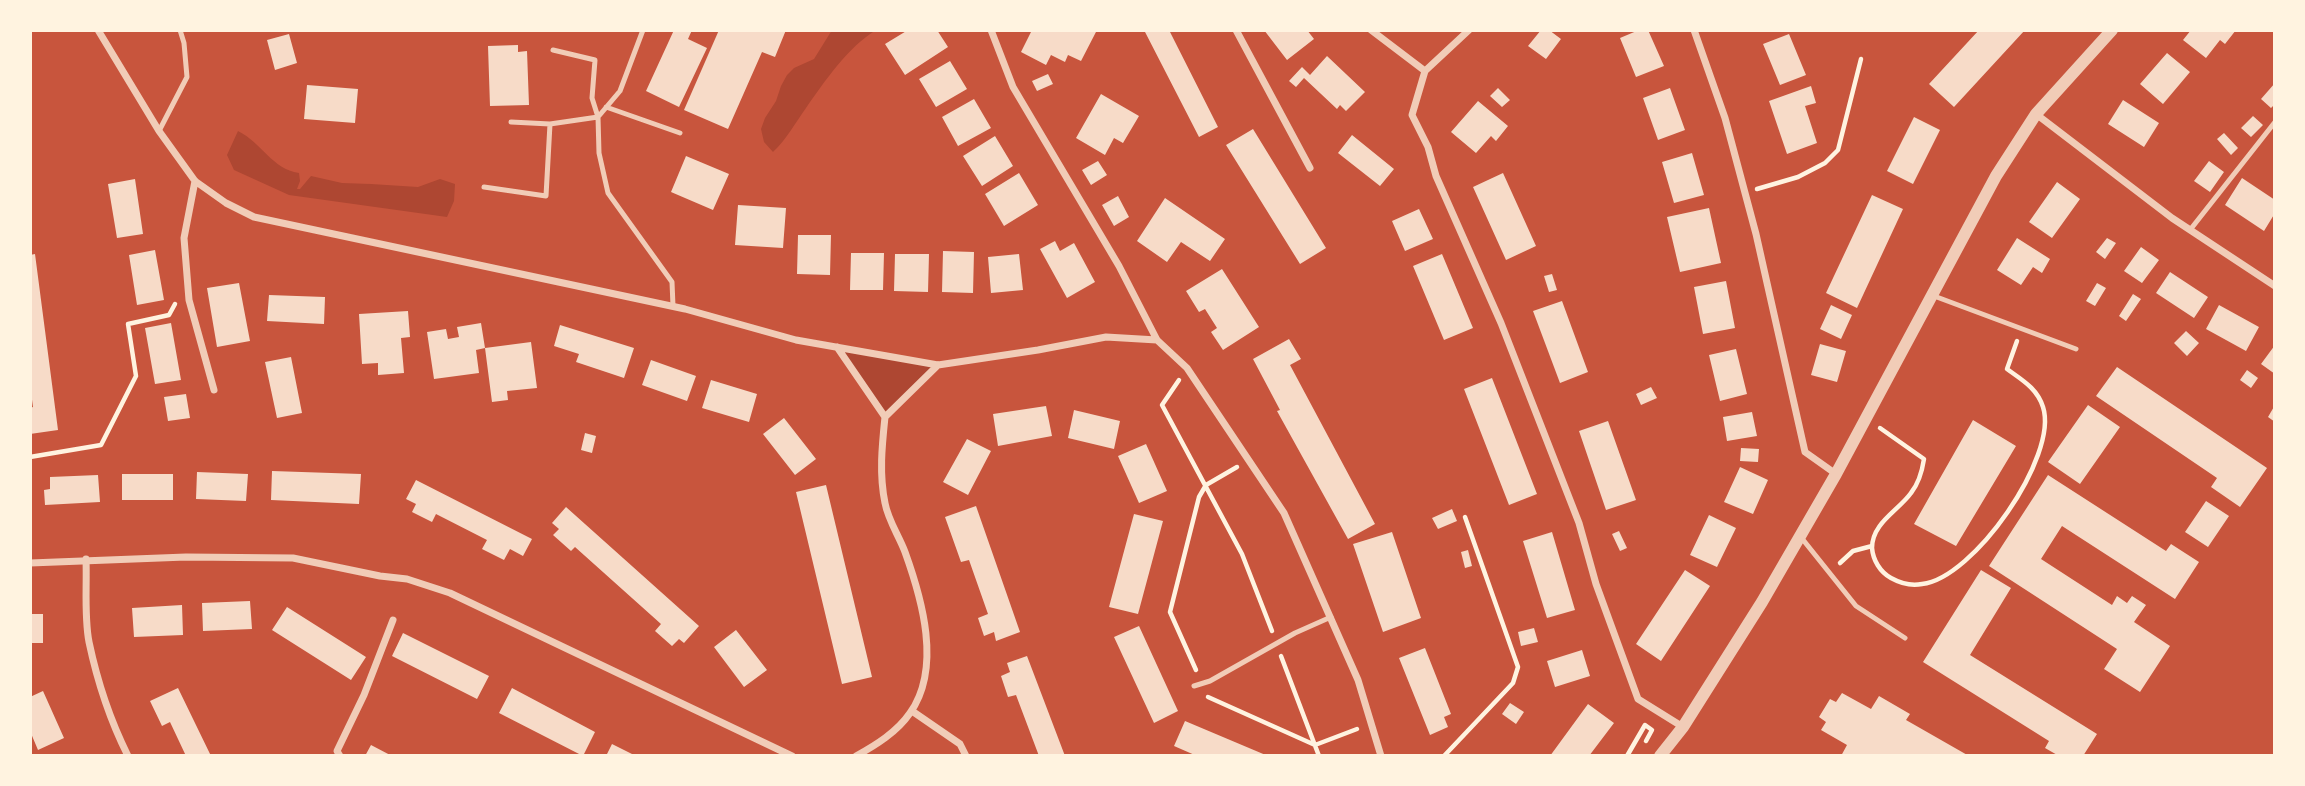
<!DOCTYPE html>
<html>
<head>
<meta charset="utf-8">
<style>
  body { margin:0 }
  #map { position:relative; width:2305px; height:786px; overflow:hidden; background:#c8553d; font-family:Overpass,sans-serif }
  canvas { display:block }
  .frame { position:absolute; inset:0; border:32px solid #fff3e0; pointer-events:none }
</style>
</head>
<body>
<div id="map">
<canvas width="2305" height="786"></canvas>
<div class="frame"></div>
</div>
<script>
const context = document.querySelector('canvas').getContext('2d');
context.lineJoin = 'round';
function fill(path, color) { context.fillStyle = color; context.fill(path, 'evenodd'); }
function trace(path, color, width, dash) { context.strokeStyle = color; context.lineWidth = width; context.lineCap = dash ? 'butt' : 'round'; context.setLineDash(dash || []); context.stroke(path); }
const green = new Path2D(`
  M832,30H876C848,47 825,81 806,108C795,123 787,139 773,152L764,142L761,129L765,118L776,101L781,86L787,75L794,68L814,59Z
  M238,131C262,143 272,169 299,173L300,181L297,189H300L311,176L342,183L371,184L418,187L440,179L455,184L454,201L447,217L289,195L234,170L227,155Z
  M837,347L938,365L885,417Z`);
const building = new Path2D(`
  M674,30H692L688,39L707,48L679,107L646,91Z
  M719,30H786L775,57L762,52L728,129L684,110Z
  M908,30H937L948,47L905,75L885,44Z
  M1032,30H1097L1081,61L1068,55L1065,62L1051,55L1046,65L1021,52Z
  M1144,30H1169L1218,127L1199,137Z
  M1264,30H1307L1314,39L1287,60Z
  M1541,30H1549L1561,39L1546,59L1528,46Z
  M1639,30H1648L1664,66L1636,77L1620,38Z
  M1979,30H2025L1954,107L1929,84Z
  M2191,30H2236L2225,44L2220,40L2206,58L2183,40Z
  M289,34L297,63L275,70L267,40Z
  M1789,34L1806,75L1780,85L1763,44Z
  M518,45V52L527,51L529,105L490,106L488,46Z
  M2167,53L2190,72L2163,104L2140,84Z
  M1327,56L1365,92L1346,111L1340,105L1337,109L1304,78L1296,87L1289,81L1302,67L1310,75Z
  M950,61L967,89L936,107L919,79Z
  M1048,74L1053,84L1037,91L1032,81Z
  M2275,83V104L2271,108L2261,99Z
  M307,85L358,89L355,123L304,119Z
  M1811,86L1816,103L1805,106L1817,143L1787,154L1769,101Z
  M1498,88L1510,100L1502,107L1490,96Z
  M1670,88L1685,130L1658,140L1643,98Z
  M1101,94L1139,116L1123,143L1114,138L1105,155L1076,138Z
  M974,99L991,128L958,146L942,117Z
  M2123,100L2159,123L2144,147L2108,124Z
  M1478,101L1508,126L1496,141L1491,136L1476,153L1451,132Z
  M2253,116L2263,125L2251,137L2241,128Z
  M1914,117L1940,130L1913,184L1887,171Z
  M1253,129L1326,248L1300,264L1226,145Z
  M2224,133L2238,148L2231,155L2217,139Z
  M1352,135L1394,169L1380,186L1338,153Z
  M995,136L1013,166L982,186L963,156Z
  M1692,153L1704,195L1674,203L1662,162Z
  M686,156L729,174L713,210L671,192Z
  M1098,161L1107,175L1091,185L1082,170Z
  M2209,161L2224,172L2210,192L2194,181Z
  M1019,173L1038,205L1004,226L985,194Z
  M1503,173L1536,246L1506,260L1473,187Z
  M2242,178L2275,200V213L2264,231L2225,205Z
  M135,179L143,234L117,238L108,184Z
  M2057,182L2080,199L2052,238L2029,222Z
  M1872,195L1903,209L1857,308L1826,293Z
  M1118,196L1129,217L1114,226L1102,205Z
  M1165,198L1225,239L1210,261L1181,242L1167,262L1137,241Z
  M738,205L786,208L783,248L735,245Z
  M1709,208L1721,263L1680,272L1667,217Z
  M1419,209L1433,239L1405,251L1392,221Z
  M798,235H831L830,275L797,274Z
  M2017,238L2050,259L2042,273L2033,267L2021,285L1997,270Z
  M2107,238L2116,243L2105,259L2096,252Z
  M1055,241L1060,251L1074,243L1095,282L1067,298L1040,249Z
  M2141,247L2159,260L2142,283L2124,271Z
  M155,250L164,300L137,305L129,255Z
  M943,251L974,252L973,293L942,292Z
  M851,253H884L883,290H850Z
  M35,254L58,430L30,434V408L33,407L30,385V255Z
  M895,254H929L928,292L894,291Z
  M1019,254L1023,290L991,293L988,257Z
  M1442,254L1473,328L1444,340L1413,266Z
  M1222,269L1259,327L1223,350L1211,332L1217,328L1205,309L1199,312L1186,291Z
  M2170,272L2208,297L2194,318L2156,293Z
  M1552,274L1557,290L1549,292L1544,276Z
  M1726,281L1735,328L1703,334L1694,287Z
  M239,283L250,341L217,347L207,288Z
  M2097,283L2106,288L2095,306L2086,301Z
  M2133,294L2141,299L2126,321L2119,316Z
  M269,295L325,297L324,324L267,321Z
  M1562,301L1588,372L1560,383L1533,311Z
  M1831,305L1852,315L1841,339L1820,329Z
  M2219,305L2259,327L2246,351L2206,329Z
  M408,311L410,337L401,338L404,373L378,375V363L362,364L359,314Z
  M171,323L181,380L155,384L145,328Z
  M481,323L485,348L476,350L479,373L434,379L427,332L446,329L448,339L459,337L457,327Z
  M560,325L634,348L624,378L576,362L579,354L554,346Z
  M2186,331L2199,343L2187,356L2174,343Z
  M1289,339L1301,359L1290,365L1375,524L1348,539L1277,411L1280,410L1253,359Z
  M531,342L537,388L507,391L508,400L492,402L485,348Z
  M1820,344L1846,351L1837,382L1811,375Z
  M2275,345V374L2261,364Z
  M1736,349L1747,394L1720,401L1709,355Z
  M291,357L302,413L277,418L265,362Z
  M651,360L696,376L687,401L642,385Z
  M2117,367L2267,468L2240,507L2211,487L2217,478L2096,396Z
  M2247,370L2258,378L2251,388L2240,380Z
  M1492,378L1537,494L1509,505L1464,389Z
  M711,380L757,394L749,422L702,408Z
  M1651,387L1657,398L1641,405L1636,394Z
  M186,394L190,418L168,421L164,397Z
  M2088,405L2120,427L2080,484L2048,462Z
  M2275,405V422L2268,417Z
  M1046,406L1052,436L998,446L993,414Z
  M1074,410L1120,421L1114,449L1068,438Z
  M1752,412L1757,436L1727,441L1723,417Z
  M784,418L816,459L795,475L763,434Z
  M1973,420L2016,446L1956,546L1914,524Z
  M1608,421L1636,500L1606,510L1579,431Z
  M585,433L596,436L592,453L581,450Z
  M967,439L991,451L968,495L943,482Z
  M1146,444L1167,491L1139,503L1118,456Z
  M1741,448L1759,449L1758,462L1740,461Z
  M1740,467L1768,480L1753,514L1724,502Z
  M272,471L361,474L359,504L271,500Z
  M197,472L248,474L246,501L196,499Z
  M122,474H173V500H122Z
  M98,475L100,502L45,505L44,490L50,489V477Z
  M2048,475L2166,551L2171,544L2199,562L2175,599L2062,526L2041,559L2112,605L2117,596L2127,603L2132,596L2146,605L2134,622L2170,646L2140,692L2104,669L2117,649L1989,566Z
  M416,480L532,539L523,556L510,549L504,560L482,549L487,540L436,514L432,522L412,512L416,504L406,499Z
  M826,485L872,677L842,684L796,492Z
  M2206,501L2229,516L2208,547L2185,532Z
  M976,506L1020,632L996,641L994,632L984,636L978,618L988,614L969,560L961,562L945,517Z
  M566,507L699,626L684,643L679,639L672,646L655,631L661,624L575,547L571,551L553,535L559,529L552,523Z
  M1452,509L1457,521L1438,529L1432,518Z
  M1134,514L1163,521L1138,614L1109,607Z
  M1709,515L1736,528L1717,567L1690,555Z
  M1619,531L1627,548L1620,551L1612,534Z
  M1392,532L1421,618L1383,632L1353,544Z
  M1552,532L1575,610L1547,618L1523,541Z
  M1468,550L1472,566L1465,568L1461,552Z
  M1685,570L1710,586L1661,661L1636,644Z
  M1981,570L2011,588L1970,655L2097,734L2083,756H2059L2045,748L2049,741L1923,662Z
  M250,601L252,629L203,631L202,603Z
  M182,605L183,635L134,637L132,608Z
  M287,607L366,657L351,680L272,630Z
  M30,614H43V643H30Z
  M1139,626L1178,711L1154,723L1114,637Z
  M1534,628L1538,642L1521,646L1518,632Z
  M736,630L767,670L744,687L714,647Z
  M403,633L489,676L477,699L392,656Z
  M1425,648L1451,714L1444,717L1448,727L1430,735L1399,658Z
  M1582,650L1590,676L1555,687L1547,661Z
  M1027,656L1065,756H1039L1016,695L1008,697L1001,676L1010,672L1007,663Z
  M178,688L211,756H186L170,722L162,726L150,701Z
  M512,688L595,732L583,756L499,713Z
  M43,691L64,738L38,750L30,731V697Z
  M1842,693L1871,709L1879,696L1910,714L1906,720L1969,756H1841L1847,745L1821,730L1826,722L1819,717L1830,699L1836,702Z
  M1510,703L1524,712L1516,724L1502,714Z
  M1588,704L1614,723L1589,756H1550Z
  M1185,721L1268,756H1197L1174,746Z
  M612,744L636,756H606Z
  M371,745L392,756H365Z`);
const path = new Path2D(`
  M1757,189L1798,177L1825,163L1838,150L1861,59
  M1179,380L1162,405L1242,554L1272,631
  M1880,428L1924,459C1922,472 1919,483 1911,493C1898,511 1872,523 1872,548C1873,560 1880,572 1891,578C1900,583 1912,586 1922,584C1973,579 2059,456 2043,407C2037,388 2022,380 2007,369L2017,341
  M30,457L101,445L136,376L128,324L169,315L175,304
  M1840,563L1853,551L1872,546
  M1281,656L1319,756
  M1196,670L1170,612L1199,497L1206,485L1237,467
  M1208,697L1315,745L1357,729
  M1444,756L1513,683L1518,667L1465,517
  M1627,756L1645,725L1652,730L1646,741`);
const service = new Path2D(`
  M643,30L620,91L598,117L599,153L608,193L672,282L673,306
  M606,107L680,133
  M511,122L550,124
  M159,131L187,77L184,43L180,30
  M484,187L546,196L550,124L598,117L592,98L595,60L553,50
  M2190,230L2275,122
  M1934,296L2076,349
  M1800,536L1856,606L1905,638
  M1194,686L1210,681L1295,633L1331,617`);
const minor = new Path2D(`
  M98,30L159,131L195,181L226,203L254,217L685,309L796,340L938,365L1038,350L1106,337L1157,340
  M991,30L1013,87L1119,266L1157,340L1187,368L1284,513L1358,680L1381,756
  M1236,30L1310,168
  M1371,30L1425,71
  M1469,30L1425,71L1412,115L1428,147L1436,176L1501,323L1579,523L1596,584L1638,699L1683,727
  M1694,30L1725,118L1756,234L1805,452L1836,474
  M2036,114L2172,218L2275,286
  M195,181L184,238L189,300L214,390
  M837,347L885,417L938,365
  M86,559C87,586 84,616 89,642C97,680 111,722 128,756
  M30,563L186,557L293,558L380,576L407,579L450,593L792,756
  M912,711L960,744L966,756
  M340,756L337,751L364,695L393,620
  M856,756C876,745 897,732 910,713C942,668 922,599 905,552C899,536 888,520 885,503C879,474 882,446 885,417`);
const tertiary = new Path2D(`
  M1660,756L1683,727L1762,602L1836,474L1996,176L2036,114L2112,30`);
fill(green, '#ae4732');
fill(building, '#f7dbc8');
trace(path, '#fff3e0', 4.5);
trace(service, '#f1ccb7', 5);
trace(minor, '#f1ccb7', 7);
trace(tertiary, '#f1ccb7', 12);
</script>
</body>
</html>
